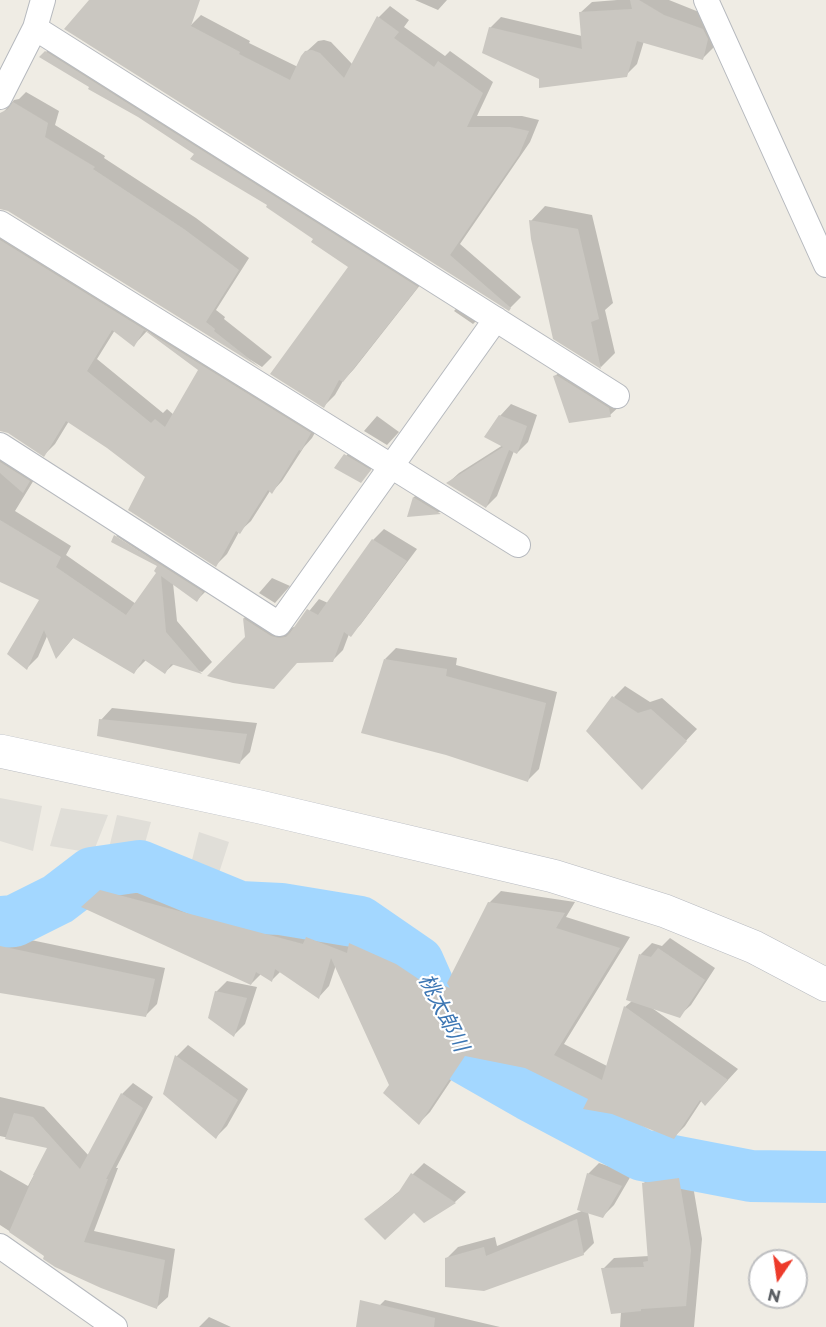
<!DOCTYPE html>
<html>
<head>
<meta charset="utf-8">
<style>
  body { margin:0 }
  #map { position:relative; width:826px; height:1327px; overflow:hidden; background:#efece4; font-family:Montserrat,sans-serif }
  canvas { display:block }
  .north { position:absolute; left:748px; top:1249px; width:60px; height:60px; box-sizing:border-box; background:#fff; border:2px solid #bebfc1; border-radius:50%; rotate:193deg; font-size:16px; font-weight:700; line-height:24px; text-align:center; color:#5c6065 }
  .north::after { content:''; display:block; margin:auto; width:21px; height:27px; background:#ed3b2b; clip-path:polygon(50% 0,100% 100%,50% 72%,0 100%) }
</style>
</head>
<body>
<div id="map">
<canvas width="826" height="1327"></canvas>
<div class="north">N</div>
</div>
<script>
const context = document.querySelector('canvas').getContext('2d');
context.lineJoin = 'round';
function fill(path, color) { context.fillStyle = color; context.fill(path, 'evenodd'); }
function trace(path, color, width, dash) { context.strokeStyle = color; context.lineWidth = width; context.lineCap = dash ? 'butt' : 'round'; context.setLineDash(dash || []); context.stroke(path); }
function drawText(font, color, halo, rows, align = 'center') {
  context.font = font + ' Montserrat,"Noto Sans JP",sans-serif'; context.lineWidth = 4.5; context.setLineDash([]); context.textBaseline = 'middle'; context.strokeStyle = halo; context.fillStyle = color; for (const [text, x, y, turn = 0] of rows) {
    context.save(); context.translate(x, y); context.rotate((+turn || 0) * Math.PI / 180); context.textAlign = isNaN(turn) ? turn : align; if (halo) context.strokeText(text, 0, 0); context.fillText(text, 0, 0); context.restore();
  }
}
const industrial = new Path2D(`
  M0,798L42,806L33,851L0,841Z
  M61,808L108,815L93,853L50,846Z
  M117,815L151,822L143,850L109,848Z
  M199,832L229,842L218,876L190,868Z`);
const shadow = new Path2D(`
  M91,0H188L190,26L201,15L250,41L249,43L298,67L306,52L318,41L324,40L331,42L353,65L379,17L390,6L409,20L404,27L445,56L450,51L493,82L477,116H522L539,120L530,142L460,244L521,297L509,309Z
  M415,0H447L438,10Z
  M617,0H669L714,18L718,27L714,47L703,58L644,41L637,64L626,75L540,78L490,28L501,17L582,36L580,13L592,2Z
  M57,41L428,275L354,369L343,381L335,395L324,406L350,267L269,204L139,116L90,87L46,52Z
  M26,92L59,111L55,125L105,156L104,158L196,218L249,258L216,310L225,317L224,319L272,357L262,367L8,210L0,208V116L14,100L19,99Z
  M545,206L592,215L613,303L605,310L615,353L601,367L555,338L531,221Z
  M0,220L321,422L312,438L304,447L282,481L272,492L270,491L251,521L239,532L227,554L216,565L147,477L108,447L69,421L55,444L44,455L8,431L0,429ZM115,330L134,345L147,331L200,370L174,415L167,409L163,413L97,359Z
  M465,299L485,312L473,324L454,311Z
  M566,366L622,404L610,415L554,377Z
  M511,404L537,415L528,442L517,453L514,451L497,496L486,507L448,483L459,473L503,445L500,416Z
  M377,416L399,432L387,445L364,431Z
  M357,444L381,459L360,481L336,467Z
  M0,448L40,470L15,511L71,546L66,555L136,604L158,573L159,565L116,536L127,525L208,589L197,600L173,583L177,621L212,662L202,672L174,664L165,672L146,660L134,672L74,637L57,657L48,634L38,657L27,668L41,599L0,580Z
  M425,487L451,502L440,512L409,515L414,497Z
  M384,529L417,549L361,624L350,635L349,634L343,650L332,661L247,638L244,618L255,608L291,628L297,626L319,599L328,603L373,540Z
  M272,578L290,586L275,603L259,593Z
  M396,648L457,658L456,665L557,692L539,769L528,780L385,659Z
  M625,686L650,702L662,698L697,729L653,776L614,697Z
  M112,708L257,723L250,752L239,763L101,720Z
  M113,880L312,932L318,927L354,940L361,933L407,953L449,981L489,903L501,891L575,902L566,917L630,937L564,1044L607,1066L625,1007L632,1001L627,999L641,954L652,943L662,946L670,938L715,968L691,1005L679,1016L652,1008L738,1069L716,1093L702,1100L685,1126L674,1137L590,1099L526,1066L468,1055L430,1112L419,1123L390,1085L336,965L329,986L319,997L281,971L272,980L261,974L251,984L94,896Z
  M7,935L165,968L157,1004L146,1015L0,992V936L5,937Z
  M227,981L257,987L245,1024L234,1035L216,992Z
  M188,1045L248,1089L227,1126L216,1137L165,1093L177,1056Z
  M133,1083L153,1097L116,1168H118L94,1231L175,1249L168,1297L157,1307L46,1255L0,1225V1170L28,1186L49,1147L0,1136V1097L44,1107L89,1156L122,1094Z
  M424,1163L466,1192L455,1202L424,1221L414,1211L366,1219L403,1188L413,1174Z
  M599,1163L632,1174L614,1205L603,1216L588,1212L594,1243L583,1254L446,1259L458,1247L495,1237L497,1246L584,1210L588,1174Z
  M690,1168L702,1239L694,1327H620L621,1312L603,1269L614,1258L649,1256L643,1184L654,1173Z
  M385,1300L500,1327H375L374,1311Z
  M209,1317L231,1327H199Z`);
const river = new Path2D(`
  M0,922L14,921L58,899L92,873L140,866L240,907L281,909L360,922L418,962L459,1055L529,1095L642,1155L751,1176L826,1177`);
const building = new Path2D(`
  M89,0H200L191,26L240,52L239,54L290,80L301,56L305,51L312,50L320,53L344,78L377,16L399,32L394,38L434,67L438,61L483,93L467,127H510L529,131L519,155L450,255L511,308L509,311L64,29Z
  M630,0H639L664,15L703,29L708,39L703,60L637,41L627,77L539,88V79L482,53L489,27L582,49L579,12L632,9Z
  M45,51L418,287L343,382L339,380L324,408L270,374L348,267L311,242L313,239L266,207L267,205L190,159L194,154L138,117L88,89L89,87L39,57Z
  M13,102L48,123L45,137L95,167L93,169L184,229L239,270L206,322L215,329L214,331L262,369L8,211L0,209V113L8,109Z
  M529,220L578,229L599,319L591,322L601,369L553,339L531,239Z
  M0,240L311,433L301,451L299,450L272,494L268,490L240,534L236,531L216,567L128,510L145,477L107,448L66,421L44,457L8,433L0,431ZM112,330L134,347L144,330L198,370L165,427L155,419L151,423L87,371Z
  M556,375L609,408L611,417L569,423L553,376Z
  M499,415L527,426L517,454L509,450L486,508L446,483L503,447L484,437Z
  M344,454L371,470L361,483L334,468Z
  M0,462L30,481L23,493L0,473Z
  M413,497L441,514L407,517Z
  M0,520L61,557L56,567L126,615L156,573L154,571L157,566L111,542L114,535L203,592L197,602L161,576L166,632L202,674L171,664L165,674L143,659L134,674L73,638L56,659L44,630L27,670L7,654L39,600L0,582Z
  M372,539L407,561L351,637L344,632L333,662L297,663L274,689L233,683L207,676L245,637L243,618L271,636L279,638L286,637L290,633L307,609L318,615Z
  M384,659L447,669L446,676L546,703L528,782L446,755L361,733Z
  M612,696L638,713L651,709L687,741L642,790L586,731Z
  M99,719L191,728L247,734L240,764L97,736Z
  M100,890L303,944L306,937L347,953L349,943L396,964L441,994L445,986L450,988L447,983L488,902L565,913L556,928L620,948L554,1055L602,1080L624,1006L728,1080L705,1106L700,1100L674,1139L612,1114L583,1109L588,1099L525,1068L465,1056L419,1125L383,1093L389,1085L331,958L319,999L275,969L272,982L256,972L251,985L81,907Z
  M0,946L155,979L146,1017L0,993Z
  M658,948L705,980L680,1018L626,1000L639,954L651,957Z
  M215,991L247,998L234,1037L208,1018Z
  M175,1055L238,1100L216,1139L163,1094Z
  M121,1093L143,1108L106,1179H108L84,1242L165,1260L157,1309L101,1288L55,1267L43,1259L44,1256L9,1232L34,1175H33L47,1148L5,1139L14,1113L33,1117L80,1169Z
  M411,1173L456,1203L424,1223L414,1213L385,1240L364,1219L398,1193Z
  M587,1173L622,1186L603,1218L577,1210Z
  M679,1178L691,1250L686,1306L641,1309V1311L611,1314L601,1268L644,1267L643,1262L648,1261L642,1183Z
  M577,1219L584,1255L484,1291L445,1287V1258L484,1247L486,1256Z
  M360,1300L435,1318L434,1327H356Z`);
const street = new Path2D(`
  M706,0L826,265
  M35,28L617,396
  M0,97L35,28L43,0
  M0,223L518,545
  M0,445L279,624L496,319
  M0,1246L115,1327`);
const secondary = new Path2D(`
  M0,751L260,807L553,876L665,911L754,947L826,985`);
const waterNames = [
  ["桃太郎川",443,1013,63]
];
fill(industrial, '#e0ded8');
fill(shadow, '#0003');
trace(river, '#a3d7ff', 52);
fill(building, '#cac7c1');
trace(street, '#b6b9be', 26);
trace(secondary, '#b7bac0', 34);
trace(street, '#fff', 24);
trace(secondary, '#fff', 33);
drawText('italic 21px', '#3d77b4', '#fff', waterNames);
</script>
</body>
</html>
